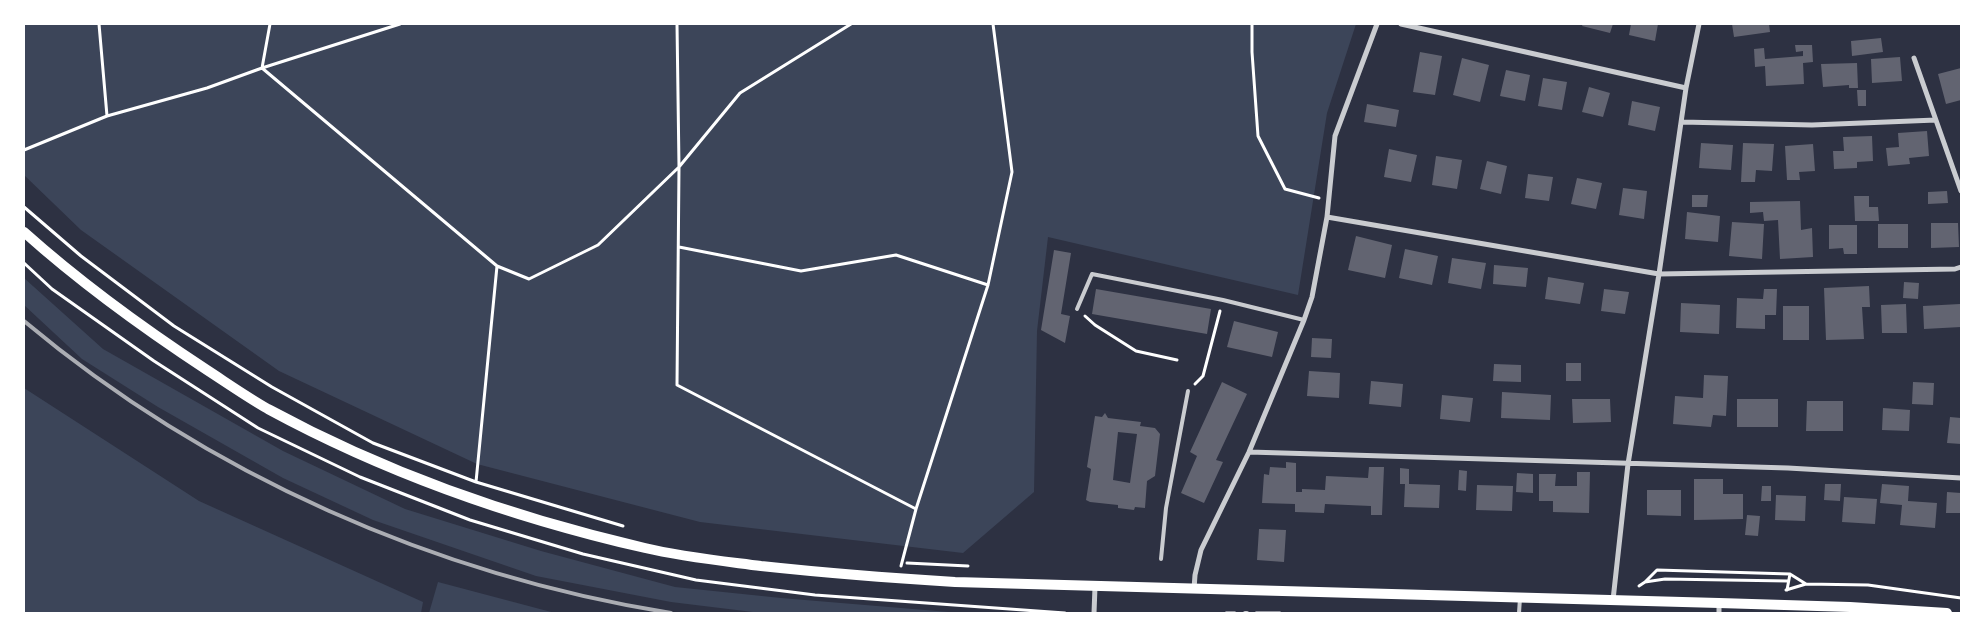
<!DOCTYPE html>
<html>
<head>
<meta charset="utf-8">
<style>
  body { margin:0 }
  #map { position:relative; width:1985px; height:637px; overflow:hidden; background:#2d3142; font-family:"DM Sans",sans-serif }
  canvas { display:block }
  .frame { position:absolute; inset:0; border:25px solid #fff; pointer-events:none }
</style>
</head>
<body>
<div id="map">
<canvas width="1985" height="637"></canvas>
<div class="frame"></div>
</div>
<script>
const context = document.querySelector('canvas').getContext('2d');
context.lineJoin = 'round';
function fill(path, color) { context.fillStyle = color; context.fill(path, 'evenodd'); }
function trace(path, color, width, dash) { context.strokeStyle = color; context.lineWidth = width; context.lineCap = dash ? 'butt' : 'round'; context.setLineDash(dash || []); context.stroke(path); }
const green = new Path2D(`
  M24,24H1356L1327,113L1298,295L1048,237L1037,331L1034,492L963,553L700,522L477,464L279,371L81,230L24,175Z
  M24,278L103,349L283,451L405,509L541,551L675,587L781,598L961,613H761L671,602L536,576L373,520L283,478L158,407L82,359L24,305Z
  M24,388L199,501L423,602L421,613H24Z
  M438,582L555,613H429Z`);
const building = new Path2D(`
  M1583,24H1613L1610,33L1582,26Z
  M1631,24H1658L1655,41L1629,35Z
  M1732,24H1769L1770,32L1734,37Z
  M1881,38L1883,52L1852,56L1851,41Z
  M1795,45H1812L1813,62L1803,63L1804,84L1766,86L1765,66L1755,67L1754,49L1764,48L1765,59L1803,56V51L1796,52Z
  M1420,52L1442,56L1435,95L1413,92Z
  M1900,57L1902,81L1872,83L1871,59Z
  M1462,58L1489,65L1480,102L1453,95Z
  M1857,63L1858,88H1849V85L1823,87L1821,64Z
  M1961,68V100L1946,104L1938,74Z
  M1506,70L1530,75L1525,101L1500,96Z
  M1543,78L1567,82L1562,110L1538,106Z
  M1589,87L1610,93L1603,117L1582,112Z
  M1857,90H1866V106H1858Z
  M1632,101L1660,107L1655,131L1628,125Z
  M1367,104L1399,110L1396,127L1364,122Z
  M1927,131L1929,156L1909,158L1910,164L1888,166L1886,148L1899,147L1898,133Z
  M1872,136L1873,161L1857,162V168L1834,169L1833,151H1844L1843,137Z
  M1701,143L1733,145L1731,170L1699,168Z
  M1743,143L1774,144L1772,171L1756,170L1755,182H1741Z
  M1813,144L1815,171L1799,172L1800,180H1787L1785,146Z
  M1389,149L1417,155L1411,182L1384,177Z
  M1436,156L1462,160L1457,189L1432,185Z
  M1487,161L1507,166L1501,194L1480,189Z
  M1528,174L1553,177L1549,201L1525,198Z
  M1577,178L1602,183L1596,209L1571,204Z
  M1623,188L1647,191L1644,219L1619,215Z
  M1947,191L1948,203L1928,204V192Z
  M1692,195H1708L1707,207H1692Z
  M1854,196H1869V207H1878L1879,221H1855Z
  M1800,201L1801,230L1812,228L1813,257L1780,259L1778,220L1764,221L1763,212L1750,213V202Z
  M1687,212L1720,216L1718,242L1685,239Z
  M1732,222L1764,224L1762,259L1729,256Z
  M1931,223H1958L1959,247L1931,248Z
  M1878,224H1908V248H1878Z
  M1829,225H1857V254H1844L1843,248L1829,249Z
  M1356,236L1392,245L1385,278L1348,270Z
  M1405,249L1438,256L1432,285L1399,278Z
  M1054,250L1071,253L1061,314L1070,316L1065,343L1041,330Z
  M1452,258L1486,263L1481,289L1448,283Z
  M1494,265L1528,268L1526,287L1493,284Z
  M1548,277L1584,283L1580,304L1545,299Z
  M1904,282L1919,283L1918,299L1903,298Z
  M1869,286L1870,307H1862L1864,339L1826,340L1824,288Z
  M1096,289L1211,309L1207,334L1092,314Z
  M1604,289L1629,292L1625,314L1601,311Z
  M1764,289H1777L1776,315H1765V329L1736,328L1737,298L1763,299Z
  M1681,303L1720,305L1719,334L1680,332Z
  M1906,304L1907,333H1882L1881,305Z
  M1960,304L1961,327L1924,329L1923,306Z
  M1783,306H1809V340H1783Z
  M1234,321L1278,332L1272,357L1227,347Z
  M1312,338L1332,339L1331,358L1311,357Z
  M1566,363H1581V381H1566Z
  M1494,364L1521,365V382L1493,381Z
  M1309,371L1340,373L1339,398L1307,396Z
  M1704,375L1728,376L1726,416L1713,415L1711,427L1673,424L1675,396L1703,398Z
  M1371,381L1403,384L1401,407L1369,404Z
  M1222,382L1247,394L1216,460L1223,462L1204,503L1181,493L1197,456L1190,452Z
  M1913,382L1934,383L1933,405L1912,404Z
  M1502,392L1551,395L1550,420L1501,418Z
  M1442,395L1473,398L1470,422L1440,419Z
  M1572,399H1610L1611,422L1573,423Z
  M1737,399H1778V427H1737Z
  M1807,401H1843V431H1806Z
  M1883,408L1910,410L1909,431L1882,430Z
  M1105,413L1108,418L1141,422L1140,426L1155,428L1160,434L1155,476L1147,481L1145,508L1135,507L1134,510L1118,508V505L1090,502L1086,500L1091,469L1087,467L1095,416L1102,417ZM1118,432L1137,434L1130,483L1113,480Z
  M1950,417L1961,418V444L1947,443Z
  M1286,462L1296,463V492H1302V489L1325,490L1326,476L1368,478L1369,467H1384L1382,515H1371V506L1325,504L1324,513L1295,512V504L1262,503L1264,474L1269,475L1270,467L1286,468Z
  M1400,468L1409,469V484L1440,485L1439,508L1404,507L1405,484H1400Z
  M1459,470L1467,471L1466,491L1458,490Z
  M1577,472H1590L1589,513L1553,512V501H1539V474H1556L1555,486H1577Z
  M1517,473L1533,474V493L1516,492Z
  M1694,479H1723V494H1743V519L1694,520Z
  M1825,484H1841L1840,501L1824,500Z
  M1882,484L1909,486L1908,501L1937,503L1935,528L1900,525L1902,505L1880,503Z
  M1477,485L1513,486L1512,511L1476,510Z
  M1762,486H1771V501H1761Z
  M1647,490H1681V516L1647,515Z
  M1947,492L1961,493V513H1946Z
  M1776,495L1806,496L1805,521L1775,520Z
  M1844,497L1877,499L1875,524L1842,522Z
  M1747,515L1760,516L1758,536L1745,535Z
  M1259,529L1286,530L1284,562L1257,560Z`);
const path = new Path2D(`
  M677,24L679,167L677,385L916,509
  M1252,24V52L1258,136L1285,189L1319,198
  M262,68L497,266L529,279L598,245L679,167L740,93L851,24
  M262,68L400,24
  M107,116L207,88L262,68L270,24
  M24,150L107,116L99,24
  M24,207L81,256L174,326L272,387L373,443L476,482L623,526
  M679,247L801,271L896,255L988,285
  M24,263L52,289L154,361L258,428L360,477L470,520L583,554L696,580L815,595L1065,613
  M1085,316L1095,325L1136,351L1177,360
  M1195,384L1203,376L1220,311
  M476,482L497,266
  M907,563L968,566
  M901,566L916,509L988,285L1012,172L993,24
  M1645,582L1657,570L1790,574L1806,584
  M1639,586L1645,582L1665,579L1788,581
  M1786,590L1806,584L1868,585L1961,598
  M1787,590L1790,574
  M1226,613H1235
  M1256,613H1280`);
const service = new Path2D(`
  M1077,309L1092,274L1223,300L1304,320
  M1161,559L1166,508L1188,391
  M1245,613H1247
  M1519,613L1520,598`);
const minor = new Path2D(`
  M1401,24L1686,88
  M1914,58L1961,191
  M1682,122L1812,125L1936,120
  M1327,217L1659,274L1955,269L1961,267
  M1249,452L1788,468L1961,478
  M1194,589L1195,575L1201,550L1249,452L1304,320L1312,297L1327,217L1335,136L1377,24
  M1613,600L1628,464L1659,274L1686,88L1699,24
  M1719,603V613
  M1094,613L1095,587`);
const secondary = new Path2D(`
  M24,232C81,283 143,328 207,370C227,383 247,397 268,409C386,473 514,518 645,548C683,557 723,561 761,566C826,573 890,578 955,582L1719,603L1850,607L1947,613`);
const rail = new Path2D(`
  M24,321C208,475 435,575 671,613`);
fill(green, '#3c4559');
fill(building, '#626471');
trace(path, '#fff', 3);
trace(service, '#caccd0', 4);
trace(minor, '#caccd0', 5);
trace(secondary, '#fff', 10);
trace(rail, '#abadb3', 4);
</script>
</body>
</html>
